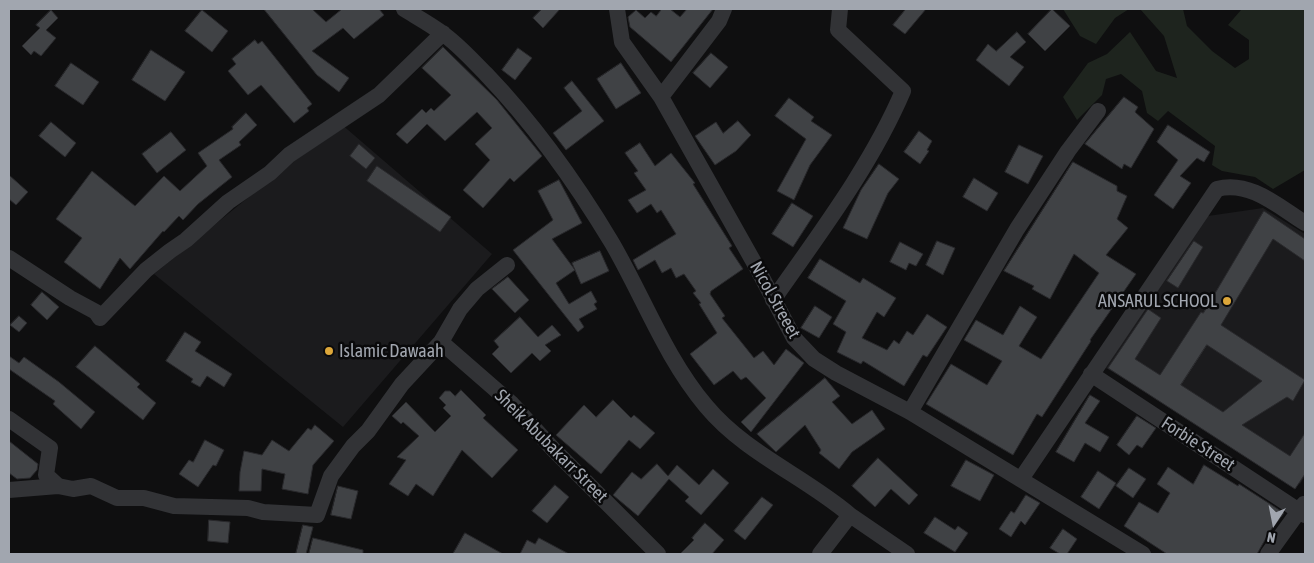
<!DOCTYPE html>
<html>
<head>
<meta charset="utf-8">
<style>
  body { margin:0 }
  #map { position:relative; width:1314px; height:563px; overflow:hidden; background:#0f0f10; font-family:"Asap Condensed",sans-serif }
  canvas { display:block }
  .frame { position:absolute; inset:0; border:10px solid #a1a6af; pointer-events:none }
  .north { position:absolute; left:1249px; top:498px; width:50px; height:50px; -webkit-text-stroke:4px #0a0a0b; paint-order:stroke; rotate:191deg; font-size:14px; font-weight:700; line-height:20px; text-align:center; color:#a1a6af }
  .north::after { content:''; display:block; margin:auto; width:18px; height:22px; background:#a1a6af; clip-path:polygon(50% 0,100% 100%,50% 72%,0 100%) }
</style>
</head>
<body>
<div id="map">
<canvas width="1314" height="563"></canvas>
<div class="frame"></div>
<div class="north">N</div>
</div>
<script>
const context = document.querySelector('canvas').getContext('2d');
context.lineJoin = 'round';
function fill(path, color) { context.fillStyle = color; context.fill(path, 'evenodd'); }
function trace(path, color, width, dash) { context.strokeStyle = color; context.lineWidth = width; context.lineCap = dash ? 'butt' : 'round'; context.setLineDash(dash || []); context.stroke(path); }
function drawText(font, color, halo, rows, align = 'center') {
  context.font = font + ' "Asap Condensed",sans-serif'; context.lineWidth = 5; context.setLineDash([]); context.textBaseline = 'middle'; context.strokeStyle = halo; context.fillStyle = color; for (const [text, x, y, turn = 0] of rows) {
    context.save(); context.translate(x, y); context.rotate((+turn || 0) * Math.PI / 180); context.textAlign = isNaN(turn) ? turn : align; if (halo) context.strokeText(text, 0, 0); context.fillText(text, 0, 0); context.restore();
  }
}
const built = new Path2D(`
  M340,123L492,254L343,427L154,274Z
  M1263,208L1305,234V476L1300,484L1106,368L1201,217Z`);
const green = new Path2D(`
  M1063,9H1129L1115,18L1096,44L1080,36Z
  M1140,9H1183L1187,26L1212,51L1235,68L1249,59V40L1228,25L1241,10L1305,9V170L1273,189L1255,177L1222,171L1212,165L1215,146L1168,111L1158,121L1147,113L1142,91L1121,74L1106,79L1102,95L1077,120L1063,97L1088,63L1107,54L1130,32L1156,71L1177,78L1164,36Z`);
const building = new Path2D(`
  M264,9H312L326,22L342,9H379L384,15L354,39L343,28L312,51L349,78L339,92L317,75Z
  M542,9H560L543,28L533,18Z
  M662,9H670L680,17L687,9H713L671,62L630,27L628,17L636,10L645,18L651,12L656,16Z
  M906,9H926L905,34L893,25Z
  M1052,9L1070,26L1045,51L1028,34Z
  M51,10L58,18L46,30L56,38L41,56L34,51L31,55L22,46L40,28L36,25Z
  M202,10L228,31L212,52L185,31Z
  M1017,32L1026,42L1010,57L1024,67L1009,86L976,60L988,44L996,51Z
  M255,40L258,44L262,41L312,104L307,108L309,111L294,123L261,85L248,95L228,71L236,64L232,59Z
  M443,47L497,100L542,156L514,182L510,178L483,208L463,190L490,160L475,144L492,128L477,112L445,141L427,124L407,144L396,134L422,109L426,113L431,108L434,111L451,95L422,68Z
  M518,48L532,58L515,80L502,70Z
  M151,50L185,72L165,101L132,80Z
  M711,53L728,67L710,88L693,73Z
  M71,63L99,82L83,105L55,86Z
  M621,63L641,93L616,109L597,79Z
  M572,81L604,121L566,150L553,133L582,111L564,88Z
  M1124,97L1138,107L1135,112L1154,129L1131,168L1124,164L1122,169L1085,144Z
  M789,98L814,117L811,121L832,135L810,165L794,200L777,191L806,139L775,116Z
  M246,113L257,125L239,142L241,145L219,160L232,177L198,204L183,220L179,216L164,232L163,231L130,269L120,258L100,289L64,262L82,238L56,219L92,171L135,206L164,176L180,191L207,166L198,153L233,129L232,127Z
  M738,121L751,135L736,151L715,165L695,136L716,122L723,133Z
  M51,122L76,143L65,157L39,136Z
  M1168,125L1210,152L1204,162L1197,158L1180,176L1191,183L1173,209L1154,195L1178,160L1157,142Z
  M919,131L932,141L927,150L929,151L920,164L904,152Z
  M171,132L186,150L157,173L142,154Z
  M640,143L655,166L671,153L695,183L693,184L732,246L729,248L743,269L711,291L710,294L725,316L722,318L754,358L763,351L774,365L786,349L804,363L751,432L741,422L766,398L746,377L741,380L733,371L714,385L690,354L717,333L699,304L701,303L693,293L696,291L684,274L676,278L671,268L662,273L655,260L638,270L633,260L676,234L661,210L657,213L651,204L637,213L628,200L646,190L634,173L638,171L625,153Z
  M359,144L375,158L366,169L350,156Z
  M1019,145L1043,156L1028,184L1005,172Z
  M1073,162L1117,186V191L1127,196L1117,219L1128,228L1106,255L1136,274L1090,340L1091,341L1042,417L1037,414L1013,455L926,404L951,364L987,385L1002,361L964,340L976,320L1003,335L1020,306L1037,317L1019,346L1041,359L1099,273L1074,254L1050,299L1032,289L1034,286L1004,271Z
  M879,164L899,179L888,193L867,239L843,228L861,190Z
  M377,166L451,217L440,232L367,181Z
  M9,175L28,192L16,205L9,199Z
  M974,178L998,193L987,211L963,197Z
  M559,180L582,223L552,239L575,270L556,283L569,304L591,291L597,302L594,304L597,309L579,319L584,327L578,332L513,250L553,220L538,191Z
  M792,203L813,216L793,247L772,234Z
  M1264,211L1305,239V261L1273,239L1221,325L1305,380L1293,401L1287,397L1242,425L1290,456L1305,433V474L1295,489L1108,368L1148,309L1161,318L1135,359L1160,375L1201,312L1203,313ZM1207,345L1262,381L1223,412L1181,385Z
  M937,241L955,248L943,275L926,265Z
  M1194,241L1203,247L1178,288L1167,281Z
  M900,242L923,254L916,266L909,263L906,270L890,262Z
  M600,251L609,271L581,284L572,263Z
  M820,259L860,283L863,278L896,298L884,317L877,312L862,338L887,350L894,340L899,344L907,331L913,335L927,314L947,327L927,357L923,355L904,386L863,361L861,364L837,352L846,332L833,324L846,301L808,278Z
  M508,277L529,300L515,313L492,289Z
  M42,292L59,307L47,320L31,305Z
  M815,306L832,317L819,338L801,328Z
  M19,316L27,323L19,332L10,325Z
  M520,317L538,337L552,325L561,335L545,345L551,351L540,361L532,353L511,373L492,354L499,347L494,341Z
  M185,332L201,342L195,351L232,374L224,387L207,376L200,387L191,382L193,379L166,361Z
  M95,346L140,384L137,387L156,403L143,420L76,367Z
  M9,356L19,363L24,357L59,382L95,412L81,429L53,404L55,401L9,369Z
  M825,378L840,396L832,402L852,424L872,410L885,429L852,452L839,469L819,453L821,450L805,425L776,452L757,434Z
  M461,390L486,415L483,418L518,450L492,478L462,450L433,496L416,484L408,496L389,484L406,460L397,457L419,436L403,422L401,424L392,416L406,402L435,432L451,416L443,408L446,405L439,398L445,391H450L455,396Z
  M1090,395L1100,401L1085,423L1109,437L1100,452L1085,443L1074,462L1056,452Z
  M613,400L631,418L634,415L655,433L640,449L629,440L601,474L556,435L584,405L596,417Z
  M1137,416L1156,428L1142,448L1137,445L1129,455L1117,445Z
  M315,425L334,441L313,465L308,494L282,489L285,474L262,469L261,491H239L240,472L244,451L262,455L272,440L289,451L308,428L311,430Z
  M205,440L224,450L216,466L213,465L198,487L179,474L189,460L193,462Z
  M9,441L38,464L37,470L30,478L17,479L9,473Z
  M878,458L918,495L909,505L891,489L875,507L852,486Z
  M966,460L994,475L980,501L951,486Z
  M657,464L668,476L677,465L699,485L713,469L729,483L701,515L685,501L689,497L669,479L638,516L613,495L632,472L641,479Z
  M1204,465L1238,486L1239,484L1284,513L1270,531L1257,554H1167L1124,526L1139,502L1158,513L1170,493L1157,484L1168,467L1193,484Z
  M1129,468L1146,479L1133,498L1116,486Z
  M1098,471L1116,483L1099,509L1081,497Z
  M555,485L569,497L547,523L532,511Z
  M338,486L358,491L351,519L331,515Z
  M1026,495L1040,503L1025,525L1021,521L1011,537L999,529L1011,511L1014,513Z
  M762,497L773,505L745,540L734,531Z
  M935,517L955,530L958,526L968,533L955,552L924,533Z
  M209,520L230,522L228,543L208,541Z
  M705,523L724,540L712,554H680L694,540L692,538Z
  M303,525L313,527L306,554H296Z
  M1063,529L1077,539L1067,554H1060L1050,548Z
  M465,533L503,554H453Z
  M313,538L363,550V554H309Z
  M539,538L569,554H520L527,540L535,544Z`);
const minor = new Path2D(`
  M404,9C417,17 430,24 442,33C458,44 472,60 486,74C535,125 576,183 612,243C644,298 665,357 706,406C745,453 804,476 850,515
  M617,9L622,42L661,97L756,266L794,338L814,359L836,373L910,412L1143,554
  M661,97L719,21L724,9
  M9,258L70,298L96,312L100,318L146,270L170,251L186,240L228,202L270,173L289,155L379,95L443,33
  M773,300C819,234 871,166 903,91L838,30L840,9
  M441,342L511,403L553,449L658,554
  M1091,374L1305,515
  M910,412L1017,229L1068,151L1098,111
  M9,419L50,448L46,475L58,486
  M1021,479L1217,189C1250,180 1279,207 1305,223
  M9,490L58,486L73,489L91,486L117,498H144L174,506L248,508L263,512L317,515L331,476L353,446L368,431L402,384L441,342L460,309L477,289L507,265
  M820,554L850,515L907,554
  M1268,554L1304,504`);
const markers = [
  [1227,301,5,"#dda73a"],
  [329,351,5,"#dda73a"]
];
const streetNames = [
  ["Nicol Streeet",775,300,61],
  ["Forbie Street",1198,444,33],
  ["Sheik Abubakarr Street",551,446,45]
];
const poiNames = [
  ["ANSARUL SCHOOL",1217,301],
  ["Islamic Dawaah",339,351,"left"]
];
fill(built, '#1b1b1d');
fill(green, '#1e241e');
fill(building, '#404245');
trace(building, '#29292c', 1);
trace(minor, '#323336', 16);
for (const [x, y, r, color] of markers) { const dot = new Path2D(); dot.arc(x, y, r, 0, 2 * Math.PI); context.fillStyle = color; context.fill(dot); trace(dot, '#0a0a0b', 2); }
drawText('18px', '#a1a6af', '#0a0a0b', streetNames);
drawText('18px', '#a1a6af', '#0a0a0b', poiNames, 'right');
</script>
</body>
</html>
